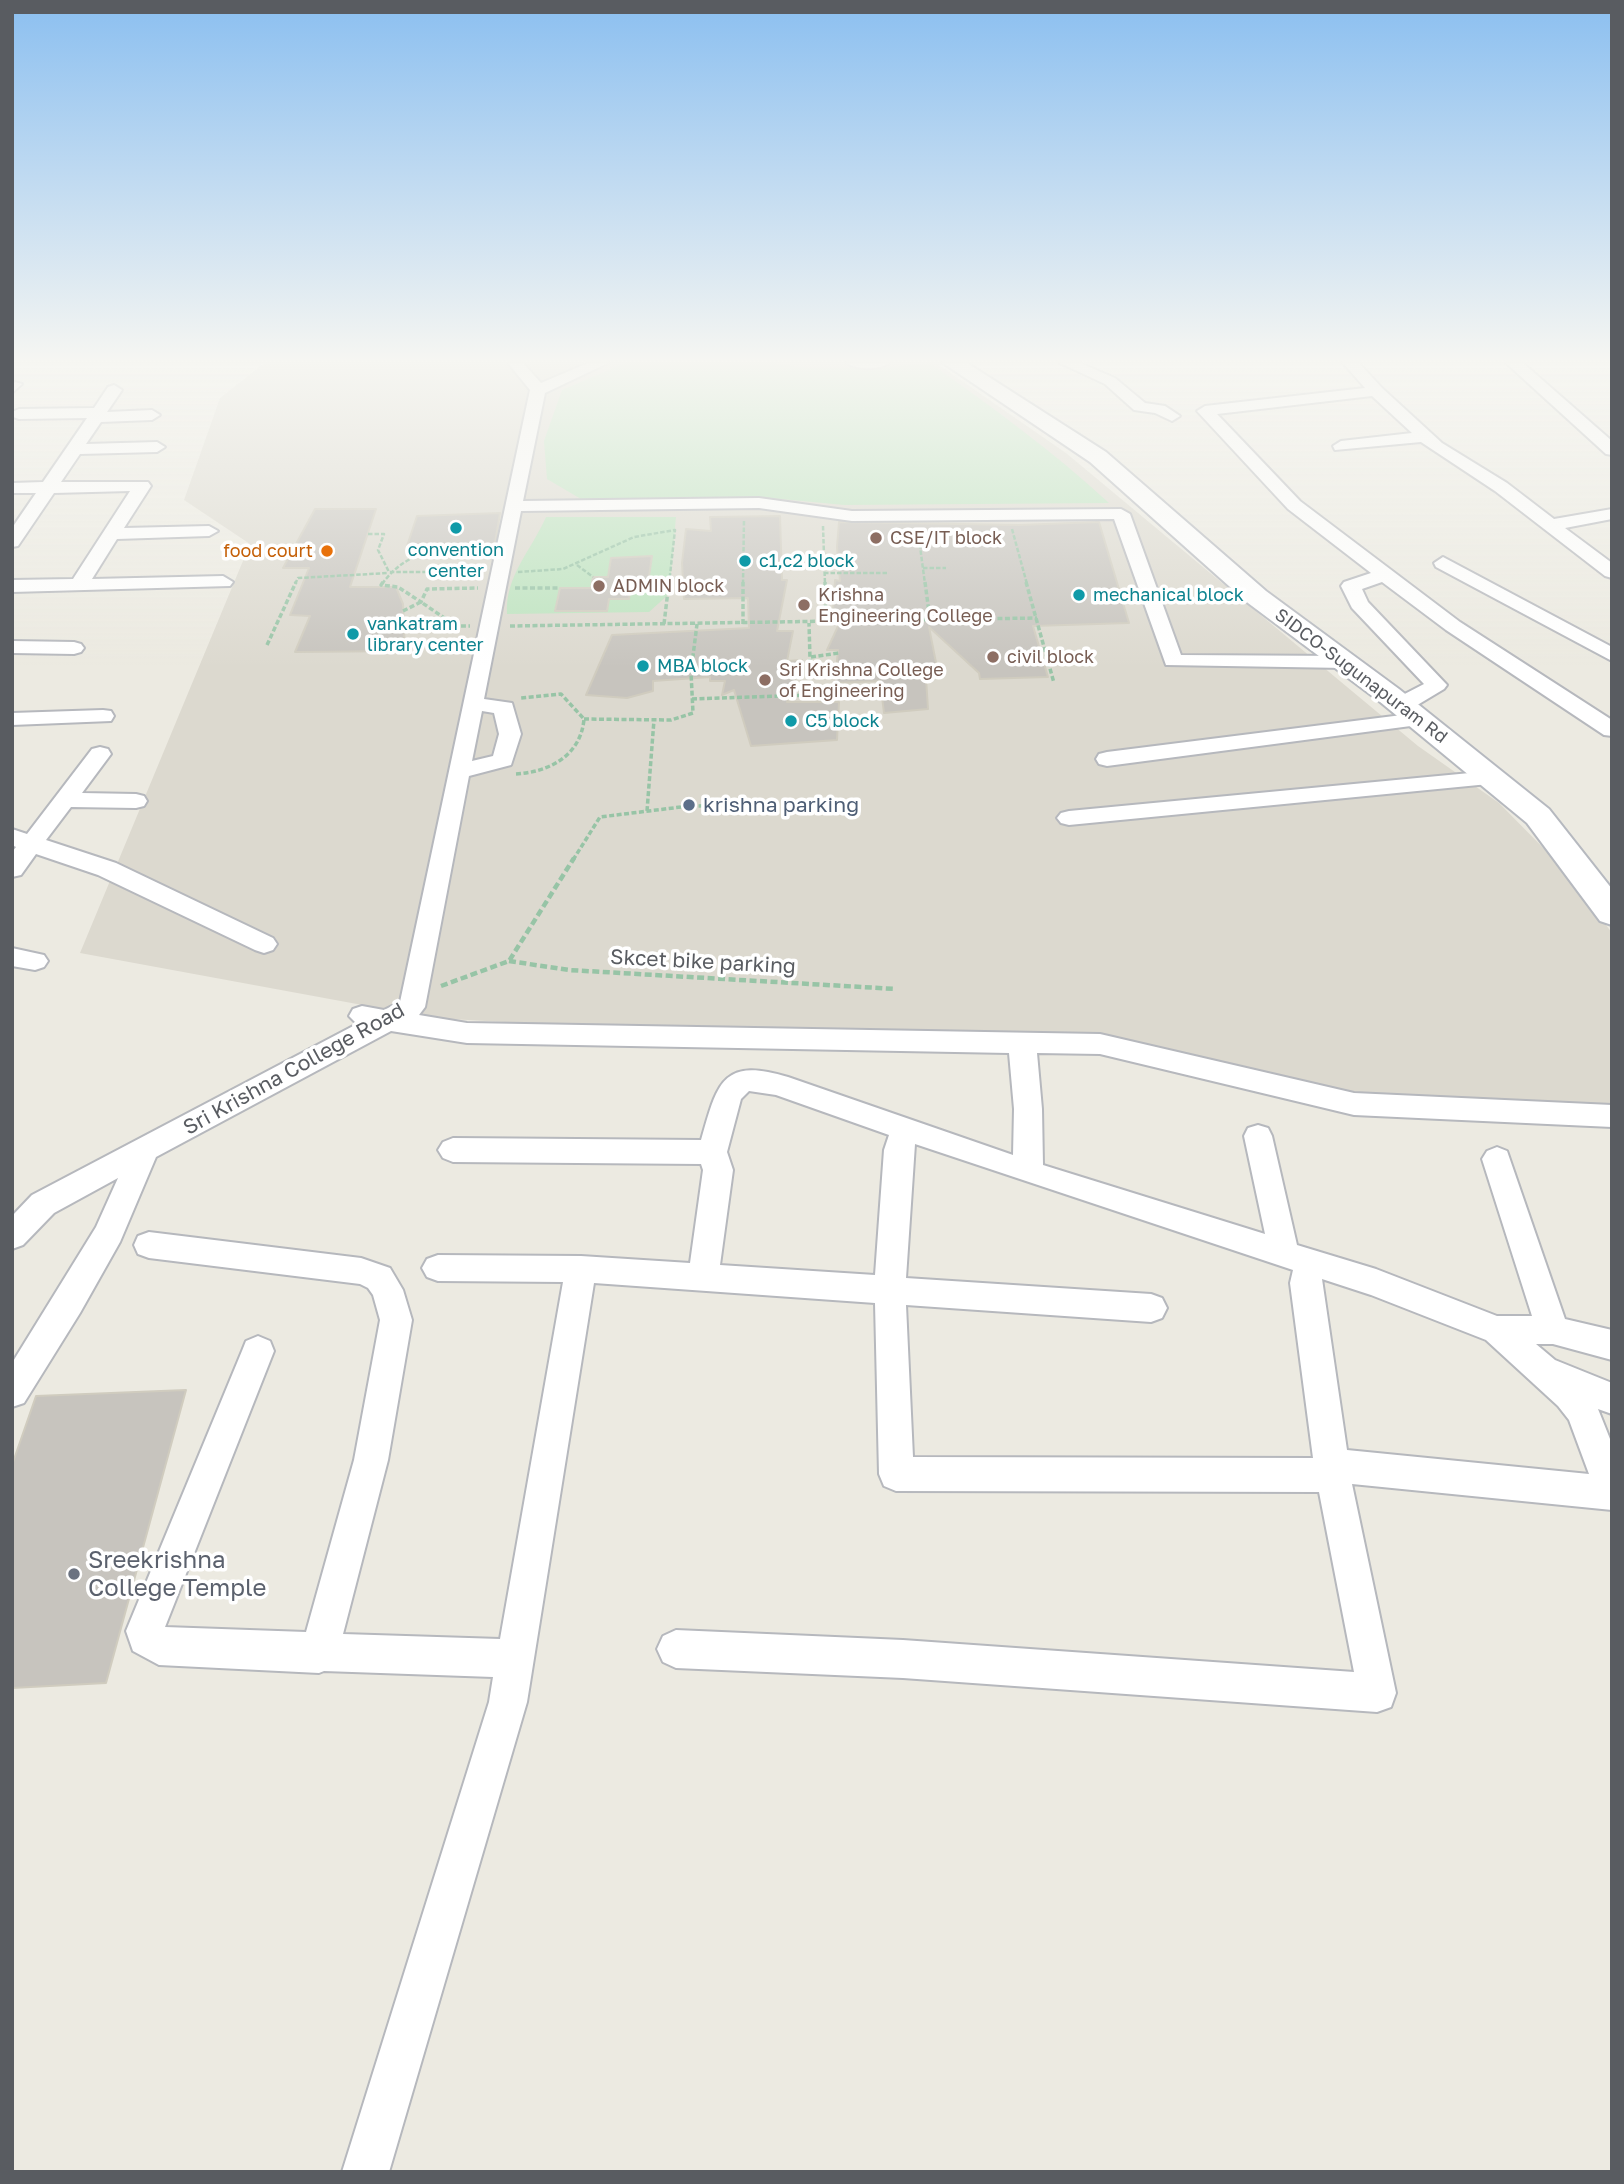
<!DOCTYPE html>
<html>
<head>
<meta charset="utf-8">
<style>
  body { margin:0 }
  #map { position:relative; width:1624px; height:2184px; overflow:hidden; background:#eceae1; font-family:"Golos Text",sans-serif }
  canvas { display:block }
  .frame { position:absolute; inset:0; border:14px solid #595c61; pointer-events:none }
</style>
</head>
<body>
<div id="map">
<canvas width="1624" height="2184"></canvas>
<div class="frame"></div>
</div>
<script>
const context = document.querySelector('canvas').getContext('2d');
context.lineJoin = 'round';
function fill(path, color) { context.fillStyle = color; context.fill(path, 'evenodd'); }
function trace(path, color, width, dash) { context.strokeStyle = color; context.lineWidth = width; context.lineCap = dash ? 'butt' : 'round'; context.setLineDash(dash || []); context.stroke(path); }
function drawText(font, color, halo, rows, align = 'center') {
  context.font = font + ' "Golos Text",sans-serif'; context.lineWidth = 7; context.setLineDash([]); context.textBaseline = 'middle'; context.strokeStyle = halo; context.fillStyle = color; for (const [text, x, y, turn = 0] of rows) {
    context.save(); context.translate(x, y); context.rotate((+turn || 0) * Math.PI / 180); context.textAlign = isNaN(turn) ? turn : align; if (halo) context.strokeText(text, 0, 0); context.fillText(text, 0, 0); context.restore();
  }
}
const education = new Path2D(`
  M264,363H936L1066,453L1418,746L1499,803L1565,870L1612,933V1112L1372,1105L1098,1038L575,1026L433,1018L80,953L250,544L184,500L220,398Z`);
const green = new Path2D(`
  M625,363H773L806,368H882L930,363C993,408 1053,451 1109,503L844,505L760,497L581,499L547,479L544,441L562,390Z
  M546,517H676L669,594L649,612L507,614C505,576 531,551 546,517Z`);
const building = new Path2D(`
  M315,509H376L350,587H396L403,604L405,651L295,652L310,616L290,615L309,568H283Z
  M500,513L495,543L487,546L406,549L417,516Z
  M780,516L782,580H787L777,631H793L787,661L802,660L787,702H839L837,740L751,746L734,690L722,695L725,681H710V677L653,681V691L627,698L586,695L612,635L749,628L748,598L684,599L682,563L686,529L711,531L710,517Z
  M839,522L1019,525L1099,522L1129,623L1033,626L1048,677L980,679L979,673L929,627L938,673L926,678L928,709L884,713L880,681L835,683L838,650H827L845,611H833L835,580L840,581L837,547Z
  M652,556L647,590H630L629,599H609L607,611H555L560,588H591L593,577H608L611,558Z
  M186,1390L106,1683L12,1688V1465L36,1396Z`);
const pathFar2 = new Path2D(`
  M823,526L825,584
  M1012,529L1027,584
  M918,531L925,584
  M368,534H384L378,550L389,572H481
  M577,565L593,577
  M923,568H946
  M518,572L563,569L634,537L675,530L669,584
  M824,573H888
  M295,584L298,578L388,573
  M382,584C408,549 435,551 475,550L476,547
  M743,584L744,520`);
const pathFar1 = new Path2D(`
  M383,582L381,585L398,587L421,602L427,589L478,588
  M825,582L826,623
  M925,582L930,620
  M1026,582L1054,683
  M515,588H560
  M403,611L421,602L456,626H470
  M664,624L669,582
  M743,624V582
  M510,626L1037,618
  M267,645L296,582
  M811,657L839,653
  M691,672L710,673
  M692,699L811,695L809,623
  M584,719L671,720L693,713L691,672L697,624
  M516,774C550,772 581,755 584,719L561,694L521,698
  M647,811L654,720
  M573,860L600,817L689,806L797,805`);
const path = new Path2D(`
  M509,961L569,970L896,989
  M441,986L509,961L574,858`);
const lane = new Path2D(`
  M15,382L22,384L12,393V386Z`);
const street = new Path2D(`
  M508,363H523L541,383L588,363H608L545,393L523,501L759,498L852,511L1121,509L1130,514L1181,655L1345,656L1352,658L1355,662L1352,666L1345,668L1166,665L1114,519L852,521L759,508L521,511L484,699L512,703L521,734L511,765L469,776L425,1007L419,1015L467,1023L1100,1034L1354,1093L1612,1105V1127L1354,1115L1100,1054L1037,1053L1042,1109L1043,1165L1265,1234L1244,1136L1248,1128L1258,1125L1268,1128L1272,1136L1297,1245L1376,1269L1497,1316H1532L1482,1159L1487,1151L1497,1147L1507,1151L1565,1319L1612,1330V1360L1553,1344H1536L1555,1360L1612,1383V1414L1598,1409L1612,1444V1510L1352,1484L1396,1693L1391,1707L1377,1712L903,1678L676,1668L663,1662L657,1649L663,1636L676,1630L903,1640L1354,1672L1319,1492L896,1491L884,1486L879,1474L875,1303L594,1283L527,1702L389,2172H342L489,1702L493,1677L324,1671L319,1673L159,1665L133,1651L126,1631L242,1351L246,1341L258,1336L270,1341L274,1351L165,1627L306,1632L354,1460L380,1320L373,1295L368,1288L360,1284L149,1258L138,1254L134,1245L138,1236L149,1232L361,1258L390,1268L403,1290L412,1320L388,1460L343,1634L500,1639L563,1282L438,1281L427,1277L422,1268L427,1259L438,1255L581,1256L690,1263L703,1170L701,1164L453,1162L443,1158L438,1150L443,1142L453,1138L701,1140C717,1085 721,1056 788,1077L1013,1155L1014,1109L1009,1053L467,1043L391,1031L156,1157L120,1242L80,1313L24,1403L12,1407V1363L96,1227L118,1178L54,1213L23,1245L12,1249V1216L32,1195L357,1024L349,1016L353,1009L362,1006L384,1010L400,1002L530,390ZM482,711L494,713L499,734L493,756L472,761ZM749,1091L776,1095L889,1135L884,1150L875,1275L720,1265L733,1170L727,1152L741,1099ZM915,1144L1293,1270L1290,1283L1313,1458L913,1457L906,1305L1151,1322L1162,1318L1167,1308L1162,1298L1151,1294L906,1278ZM1322,1279L1371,1295L1486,1340L1558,1406L1569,1420L1589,1474L1347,1450Z
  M847,363H889C880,370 856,370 847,363Z
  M1060,363H1080L1115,378L1145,403L1165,406L1180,416L1172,421L1155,413L1134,410L1105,384Z
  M1343,363H1359L1382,388L1442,443L1507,483L1554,519L1612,509V519L1565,528L1612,563V578L1605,576L1495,491L1421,442L1335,450L1333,446L1341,441L1412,433L1372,396L1217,414L1300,501L1460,622L1612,720V736L1604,735L1446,630L1382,582L1362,589L1368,602L1447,685L1444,689L1409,710H1393L1390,705L1393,700L1424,684L1352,608L1341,586L1344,582L1371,573L1288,509L1197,411L1205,406L1365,388Z
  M1506,363H1523L1612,441V455L1606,454Z
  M114,385L122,390L107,412L152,410L160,415L152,420L101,422L86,444L157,442L165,447L157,452L80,454L61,482H148L151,486L124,528L209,526L218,531L209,536L117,539L92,579L223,576L233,582L230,586L12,592V580L73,579L130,491L54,493L18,546L12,547V528L36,493H12V483L43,482L87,418L19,419L13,417L12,412L19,409L94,408L108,387Z
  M1443,557L1612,647V661L1436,567L1434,563Z
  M12,641L74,642L81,644L84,648L81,652L74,654L12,653Z
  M103,710L111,711L114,716L111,721L12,725V713Z
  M1418,713L1426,714L1429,719L1426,724L1107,766L1099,764L1096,759L1099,754L1107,752Z
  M100,747L108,749L111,754L82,793L136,794L144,796L147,801L144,806L136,808L71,807L46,840L116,863L273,938L277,944L273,950L264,953L255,950L98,875L36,854L21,875L12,877V852L16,847L12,845V829L27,834L92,749Z
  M1491,771L1499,773L1502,778L1499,783L1069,825L1061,823L1057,818L1061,813L1069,811Z
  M12,948L44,955L48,961L44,967L35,970L12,966Z`);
const secondary = new Path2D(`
  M943,363H967L1106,452L1266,591L1399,689L1549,809L1612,889V925L1600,921L1527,823L1379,701L1248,603L1090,462Z`);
const markers = [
  [456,528,7,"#0f9aa8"],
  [876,538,7,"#8d6e63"],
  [327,551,7,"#e8710a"],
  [745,561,7,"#0f9aa8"],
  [599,586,7,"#8d6e63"],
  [1079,595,7,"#0f9aa8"],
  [804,605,7,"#8d6e63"],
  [353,634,7,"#0f9aa8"],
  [993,657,7,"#8d6e63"],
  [643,666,7,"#0f9aa8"],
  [765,680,7,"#8d6e63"],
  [791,721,7,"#0f9aa8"],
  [689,805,7,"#5c6f8a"],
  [74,1574,7,"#6b7280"]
];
const farEducationnames = [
  ["CSE/IT block",890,538],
  ["ADMIN block",613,586],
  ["Krishna",818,595],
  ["Engineering College",818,616],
  ["civil block",1007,657],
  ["Sri Krishna College",779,670],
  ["of Engineering",779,691]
];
const farCulturenames = [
  ["convention",456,550,"center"],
  ["center",456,571,"center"],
  ["c1,c2 block",759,561],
  ["mechanical block",1093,595],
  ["vankatram",367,624],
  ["library center",367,645],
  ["MBA block",657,666],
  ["C5 block",805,721]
];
const farFoodnames = [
  ["food court",313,551]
];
const farStreetnames = [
  ["SIDCO-Sugunapuram Rd",1361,676,37]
];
const serviceNames = [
  ["krishna parking",703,805]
];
const streetNames = [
  ["Skcet bike parking",703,962,3],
  ["Sri Krishna College Road",294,1069,-29]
];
const nearWorshipnames = [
  ["Sreekrishna",88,1560],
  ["College Temple",88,1588]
];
fill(education, '#dcd9cf');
fill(green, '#bde3bf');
fill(building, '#c7c4be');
trace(building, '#d0ccbf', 2);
trace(lane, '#b6b8bd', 4);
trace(street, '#b6b8bd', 4);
trace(secondary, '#b6b9bf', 4);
trace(pathFar2, '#97c4a6', 2.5, [4.5, 2]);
trace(pathFar1, '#97c4a6', 3.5, [5, 2.5]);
trace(path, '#97c4a6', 4.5, [7, 3.5]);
fill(lane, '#fff');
fill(street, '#fff');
fill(secondary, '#fff');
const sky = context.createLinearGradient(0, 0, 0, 668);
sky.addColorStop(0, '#8bbff0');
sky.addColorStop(0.54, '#f6f6f2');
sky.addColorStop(1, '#f6f6f200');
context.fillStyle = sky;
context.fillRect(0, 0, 1624, 668);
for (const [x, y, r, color] of markers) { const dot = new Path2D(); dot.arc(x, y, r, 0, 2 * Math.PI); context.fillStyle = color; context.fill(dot); trace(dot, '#fff', 2.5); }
drawText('18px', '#785e54', '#fff', farEducationnames, 'left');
drawText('18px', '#0d838f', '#fff', farCulturenames, 'left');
drawText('18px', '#c56008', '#fff', farFoodnames, 'right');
drawText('18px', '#595c61', '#fff', farStreetnames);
drawText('21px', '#4e5e75', '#fff', serviceNames, 'left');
drawText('21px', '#595c61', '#fff', streetNames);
drawText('24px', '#5b616d', '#fff', nearWorshipnames, 'left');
</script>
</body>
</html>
